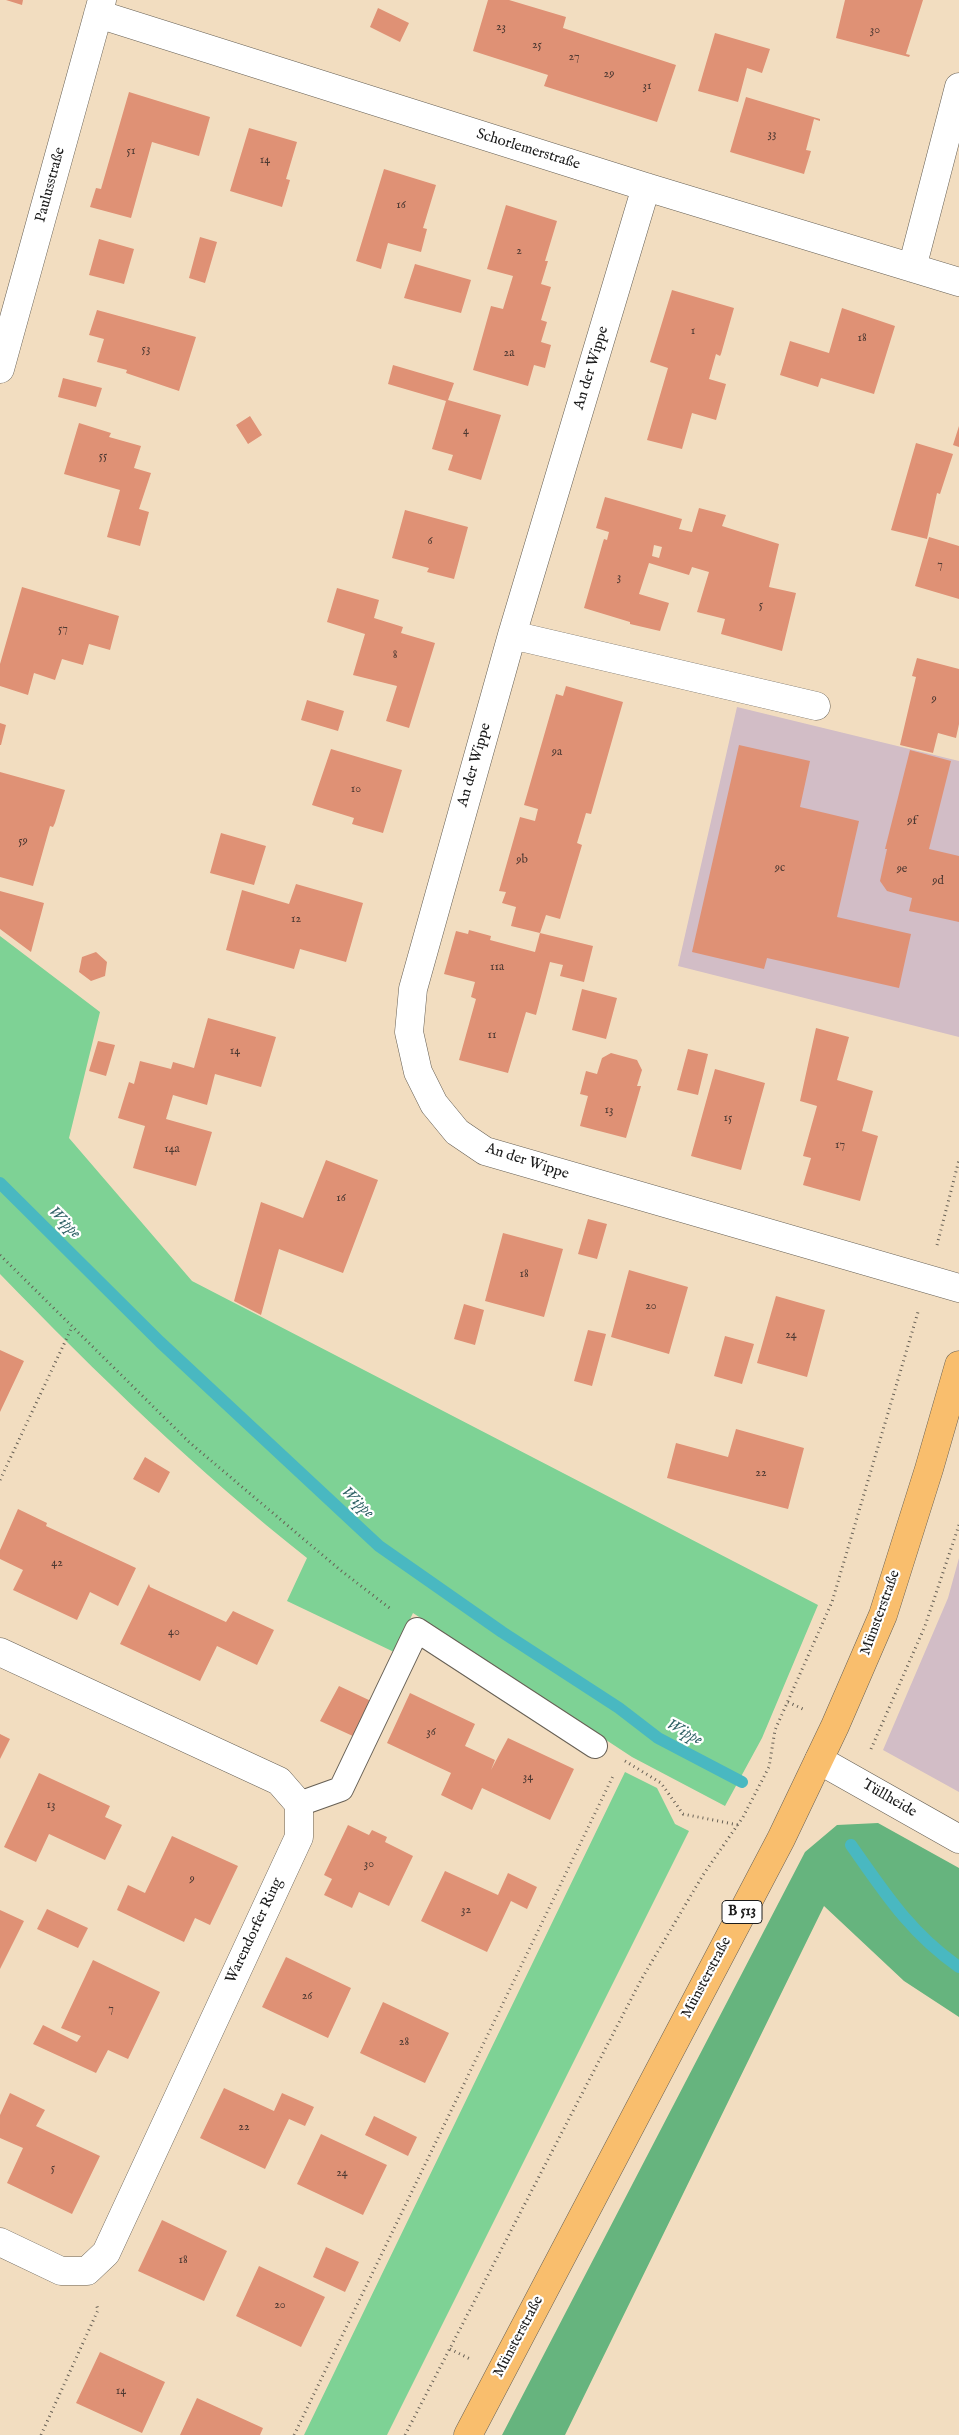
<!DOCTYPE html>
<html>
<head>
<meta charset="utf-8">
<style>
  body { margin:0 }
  canvas { display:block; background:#f2ddc0 }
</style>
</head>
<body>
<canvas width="959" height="2435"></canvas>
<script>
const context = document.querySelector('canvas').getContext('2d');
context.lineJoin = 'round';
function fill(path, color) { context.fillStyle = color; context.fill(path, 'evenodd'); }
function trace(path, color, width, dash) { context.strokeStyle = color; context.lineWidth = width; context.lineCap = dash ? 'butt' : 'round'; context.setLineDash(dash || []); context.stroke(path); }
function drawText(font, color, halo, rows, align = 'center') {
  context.font = font + ' "IM FELL English",serif'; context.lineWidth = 4.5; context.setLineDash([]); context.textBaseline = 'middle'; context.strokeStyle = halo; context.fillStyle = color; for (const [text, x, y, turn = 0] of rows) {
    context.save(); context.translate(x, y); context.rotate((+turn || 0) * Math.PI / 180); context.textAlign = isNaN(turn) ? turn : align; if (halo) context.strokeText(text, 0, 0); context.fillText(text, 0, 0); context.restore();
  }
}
const industrial = new Path2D(`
  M737,707L959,761V1037L678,966Z
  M959,1558V1792L883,1750L948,1598Z`);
const green = new Path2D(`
  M0,936L100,1012L69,1138L192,1281L818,1605L762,1738L725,1806L632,1757L413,1613L394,1652L287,1601L307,1558C197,1471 97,1374 0,1274Z
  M625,1772L657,1788L675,1824L689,1831L387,2435H304Z`);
const forest = new Path2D(`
  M878,1823L959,1868V2017L904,1981L824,1906L565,2435H502L805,1852L837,1825Z`);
const stream = new Path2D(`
  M0,1183L160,1342L379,1546L502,1632L619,1708L658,1738L742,1782
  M851,1845C884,1892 910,1933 959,1967`);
const building = new Path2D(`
  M6,0H23L22,5Z
  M488,0H509L566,17L563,28L676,65L657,122L544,86L548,75L473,51Z
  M845,0H923L906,54L910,55L909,57L836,38Z
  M378,8L409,23L400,42L370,27Z
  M715,33L770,49L762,73L747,68L738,102L698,91Z
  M129,92L210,117L199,156L152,142L131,218L90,207L96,188L101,189Z
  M746,97L820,119V121L814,119L806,150L811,151L804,174L730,152Z
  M249,128L297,142L286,179L290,180L282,207L230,191Z
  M384,169L436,185L423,228L427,229L421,252L388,243L381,269L356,261Z
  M506,205L557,221L545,261H548L541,284L551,287L541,320L547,322L541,342L551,345L545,368L534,365L528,386L473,370L491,306L503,309L513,276L487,269Z
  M200,237L217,242L205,283L189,278Z
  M99,239L134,249L124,284L89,275Z
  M415,264L471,280L461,313L404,298Z
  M672,290L734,308L721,354L720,356L716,354L709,379L726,384L716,420L692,413L682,449L647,440L668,368L650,362Z
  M842,308L895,326L874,394L821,378L818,387L780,375L790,341L829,353Z
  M97,310L196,337L179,391L126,373L127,370L97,362L104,339L89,335Z
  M393,365L454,383L448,400L501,415L481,480L448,470L453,455L432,449L446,401L388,384Z
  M63,378L102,388L96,407L58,397Z
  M250,416L262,435L248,444L236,425Z
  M79,423L111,433L109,437L141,446L134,468L151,473L139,509L149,512L140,546L107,537L120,490L64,474Z
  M959,426V447L953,445Z
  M916,443L953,454L940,494L937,493L927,539L891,530Z
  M605,497L682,519L679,529L692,532L699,508L726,515L722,526L779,544L769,587L796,593L782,651L721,634L725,619L697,612L709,572L692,567L689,575L649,563L639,594L669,603L660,631L630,624V622L584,608L603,542L604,539L607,540L609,532L596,528ZM654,545L662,547L659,558L652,556Z
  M405,510L468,527L454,579L427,572L429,568L392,558Z
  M929,537L959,546V599L915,586Z
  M22,587L119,616L110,650L89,644L83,665L62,659L55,680L34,673L28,695L0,686V664Z
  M337,588L379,600L374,618L403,627L401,633L435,643L409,728L386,721L397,686L353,675L365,634L327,622Z
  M917,658L959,669V724L956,738L938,733L933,753L900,745L916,677L912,676Z
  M566,686L623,702L591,814L586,813L577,843L582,845L560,919L546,915L540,933L593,946L584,982L560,976L563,965L550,962L536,1015L526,1012L508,1073L459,1060L476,999L471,997L475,982L444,974L456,931L468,934L469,930L491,936L490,940L535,952L540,933L511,926L516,907L502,903L506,892L499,891L520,817L535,821L538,809L524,805L556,694L563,696Z
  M307,700L344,711L338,731L301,720Z
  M0,723L6,725L1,745H0Z
  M739,745L810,761L800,807L859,821L837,917L911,934L899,988L767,958L764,969L692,952Z
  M331,749L402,770L383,833L352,824L354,818L312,805Z
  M910,750L951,761L929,849L959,856V922L909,911L912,898L887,891L880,881L887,849H885Z
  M0,772L65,790L55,823L53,827L50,826L33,886L0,877Z
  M221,833L266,846L254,885L210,873Z
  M296,884L363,903L346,962L300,949L294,969L226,950L242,890L289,904Z
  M0,891L44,903L31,952L0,929Z
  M96,952L107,962L105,976L91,981L79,972L82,957Z
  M582,989L617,998L606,1039L572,1030Z
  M208,1018L276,1037L261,1087L215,1074L207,1105L173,1095L166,1119L212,1132L196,1186L133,1168L145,1126L118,1118L129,1082L134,1084L140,1061L171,1069L173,1062L194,1068Z
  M816,1028L849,1037L837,1080L873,1091L862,1131L878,1136L860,1201L803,1185L811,1158L803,1156L817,1106L800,1101Z
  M98,1041L115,1045L106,1076L89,1071Z
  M688,1049L708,1054L698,1095L677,1090Z
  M611,1053L637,1060L642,1070L637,1086H641L626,1138L580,1126L588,1096L580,1094L586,1071L597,1074L602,1058Z
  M715,1069L765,1083L741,1170L691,1156Z
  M326,1160L378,1180L343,1273L279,1249L261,1315L234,1301L261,1202L303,1218Z
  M588,1219L607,1224L597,1259L578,1254Z
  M503,1233L563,1249L544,1317L485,1301Z
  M629,1270L688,1287L669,1354L611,1337Z
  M776,1296L825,1310L807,1377L757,1363Z
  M464,1304L484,1310L475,1345L454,1339Z
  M588,1330L606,1334L592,1386L574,1381Z
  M725,1336L754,1344L742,1384L714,1376Z
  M0,1350L24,1361L0,1412Z
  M736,1429L804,1448L788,1509L667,1478L676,1443L728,1457Z
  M145,1457L170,1472L159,1493L133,1479Z
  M18,1509L47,1523L46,1526L136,1568L118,1606L90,1592L77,1620L13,1590L23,1570L0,1559V1550Z
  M149,1584L150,1587L226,1622L233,1611L274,1630L257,1665L217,1646L200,1681L120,1644Z
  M339,1686L371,1701L355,1737L320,1721Z
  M410,1693L475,1724L465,1746L495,1760L491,1770L508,1738L574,1769L550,1820L482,1788L472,1810L441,1795L451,1773L387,1743Z
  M0,1734L10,1739L0,1759Z
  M39,1773L110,1806L105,1817L122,1825L105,1860L49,1834L36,1862L4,1847Z
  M348,1825L369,1835L372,1830L387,1837L385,1842L413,1856L389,1906L359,1892L352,1908L324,1895L332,1879L324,1875Z
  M172,1836L238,1866L210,1925L195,1918L184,1942L117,1910L128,1885L145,1893Z
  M445,1871L498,1895L508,1873L537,1887L527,1909L511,1901L487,1952L421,1921Z
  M47,1909L88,1928L78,1948L37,1929Z
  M0,1910L24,1921L0,1969Z
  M286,1957L351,1988L328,2038L262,2007Z
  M93,1960L160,1992L128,2059L108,2050L96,2073L33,2044L43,2025L77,2042L81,2036L61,2028Z
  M383,2002L449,2033L425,2083L360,2053Z
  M224,2088L274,2111L282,2093L314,2107L305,2126L289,2119L265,2169L200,2138Z
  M10,2093L45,2110L36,2126L100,2156L72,2214L7,2183L23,2148L0,2138V2115Z
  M374,2116L417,2137L408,2156L365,2135Z
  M321,2134L387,2165L363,2215L297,2184Z
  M162,2220L227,2251L204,2301L138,2271Z
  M326,2247L359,2262L345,2292L313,2277Z
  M259,2266L325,2297L301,2347L236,2316Z
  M100,2352L165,2382L142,2433L76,2403Z
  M197,2398L263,2428L260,2435H180Z`);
const path = new Path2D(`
  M937,1245L959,1160
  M0,1255L189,1442L339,1569L392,1610
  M0,1480L72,1327
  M788,1702L805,1710
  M871,1749L925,1626L959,1525
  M625,1761L661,1783L683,1814L738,1825
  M450,2349L470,2359
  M41,2435L98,2310L96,2303
  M294,2435L614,1774
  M405,2435L641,1980L703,1875L743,1817L769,1767L775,1730L832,1602L918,1312`);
const service = new Path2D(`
  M299,1804L341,1789L417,1630L595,1746`);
const minor = new Path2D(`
  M98,14L646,187L959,282
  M646,187L512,635L413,989L409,1032L418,1072L434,1104L457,1132L485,1151L959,1288
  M912,268L959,87
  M0,369L102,0
  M512,635L816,706
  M0,1652L279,1781L299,1804V1837L106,2253L87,2271H61L0,2242
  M819,1760L959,1839`);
const primary = new Path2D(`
  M468,2435L781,1839L835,1726L883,1615L929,1469L959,1365`);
const numberNames = [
  ["23",501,28],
  ["30",875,31],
  ["25",537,46],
  ["27",574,58],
  ["29",609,75],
  ["31",647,87],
  ["33",772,135],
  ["51",131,152],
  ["14",265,161],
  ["16",401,206],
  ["2",519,252],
  ["1",693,332],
  ["18",862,339],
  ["53",146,350],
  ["2a",509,354],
  ["4",466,432],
  ["55",103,457],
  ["6",430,542],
  ["7",940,566],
  ["3",619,578],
  ["5",761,606],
  ["57",63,630],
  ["8",395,656],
  ["9",934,700],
  ["9a",557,753],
  ["10",356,790],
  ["9f",912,822],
  ["59",23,842],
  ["9b",522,861],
  ["9c",780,869],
  ["9e",902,870],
  ["9d",938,882],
  ["12",296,920],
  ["11a",497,968],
  ["11",492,1036],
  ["14",235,1052],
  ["13",609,1111],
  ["15",728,1119],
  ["17",840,1146],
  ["14a",172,1150],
  ["16",341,1199],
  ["18",524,1275],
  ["20",651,1307],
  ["24",791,1336],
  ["22",761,1474],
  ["42",57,1564],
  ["40",174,1633],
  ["36",431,1733],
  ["34",528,1778],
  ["13",51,1806],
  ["30",369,1865],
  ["9",192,1880],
  ["32",466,1911],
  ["26",307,1997],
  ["7",111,2010],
  ["28",404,2043],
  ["22",244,2128],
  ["5",53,2169],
  ["24",342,2174],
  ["18",183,2261],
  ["20",280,2306],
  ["14",121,2392]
];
const shields = [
  [742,1912,40]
];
const shieldNames = [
  ["B 513",742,1912]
];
const streetNames = [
  ["Schorlemerstraße",528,150,17],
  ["Paulusstraße",51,185,-75],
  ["An der Wippe",592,368,-73],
  ["An der Wippe",475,765,-74],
  ["An der Wippe",527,1162,18],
  ["Münsterstraße",881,1613,-70],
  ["Tüllheide",889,1799,30],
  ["Warendorfer Ring",255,1931,-65],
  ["Münsterstraße",707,1978,-62],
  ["Münsterstraße",519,2337,-62]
];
const waterNames = [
  ["Wippe",64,1223,45],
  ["Wippe",357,1503,43],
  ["Wippe",684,1733,28]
];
fill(industrial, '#d2bdc6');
fill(green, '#7ed295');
fill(forest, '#66b47e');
trace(stream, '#49b8c1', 12);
fill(building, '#df9175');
trace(service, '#676055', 26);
trace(minor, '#676055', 29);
trace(primary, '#676055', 29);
trace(path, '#676055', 3, [1, 4]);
trace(service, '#fff', 24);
trace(minor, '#fff', 28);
trace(primary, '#f9be6d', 28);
drawText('12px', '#4d3932', null, numberNames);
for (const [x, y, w] of shields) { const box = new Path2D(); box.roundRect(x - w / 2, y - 11.5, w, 23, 4); context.fillStyle = '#fff'; context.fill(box); trace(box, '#1c1c1c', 1); }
drawText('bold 14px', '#1c1c1c', null, shieldNames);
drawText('15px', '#1c1c1c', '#fff', streetNames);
drawText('italic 16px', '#306266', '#fff', waterNames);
</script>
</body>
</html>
